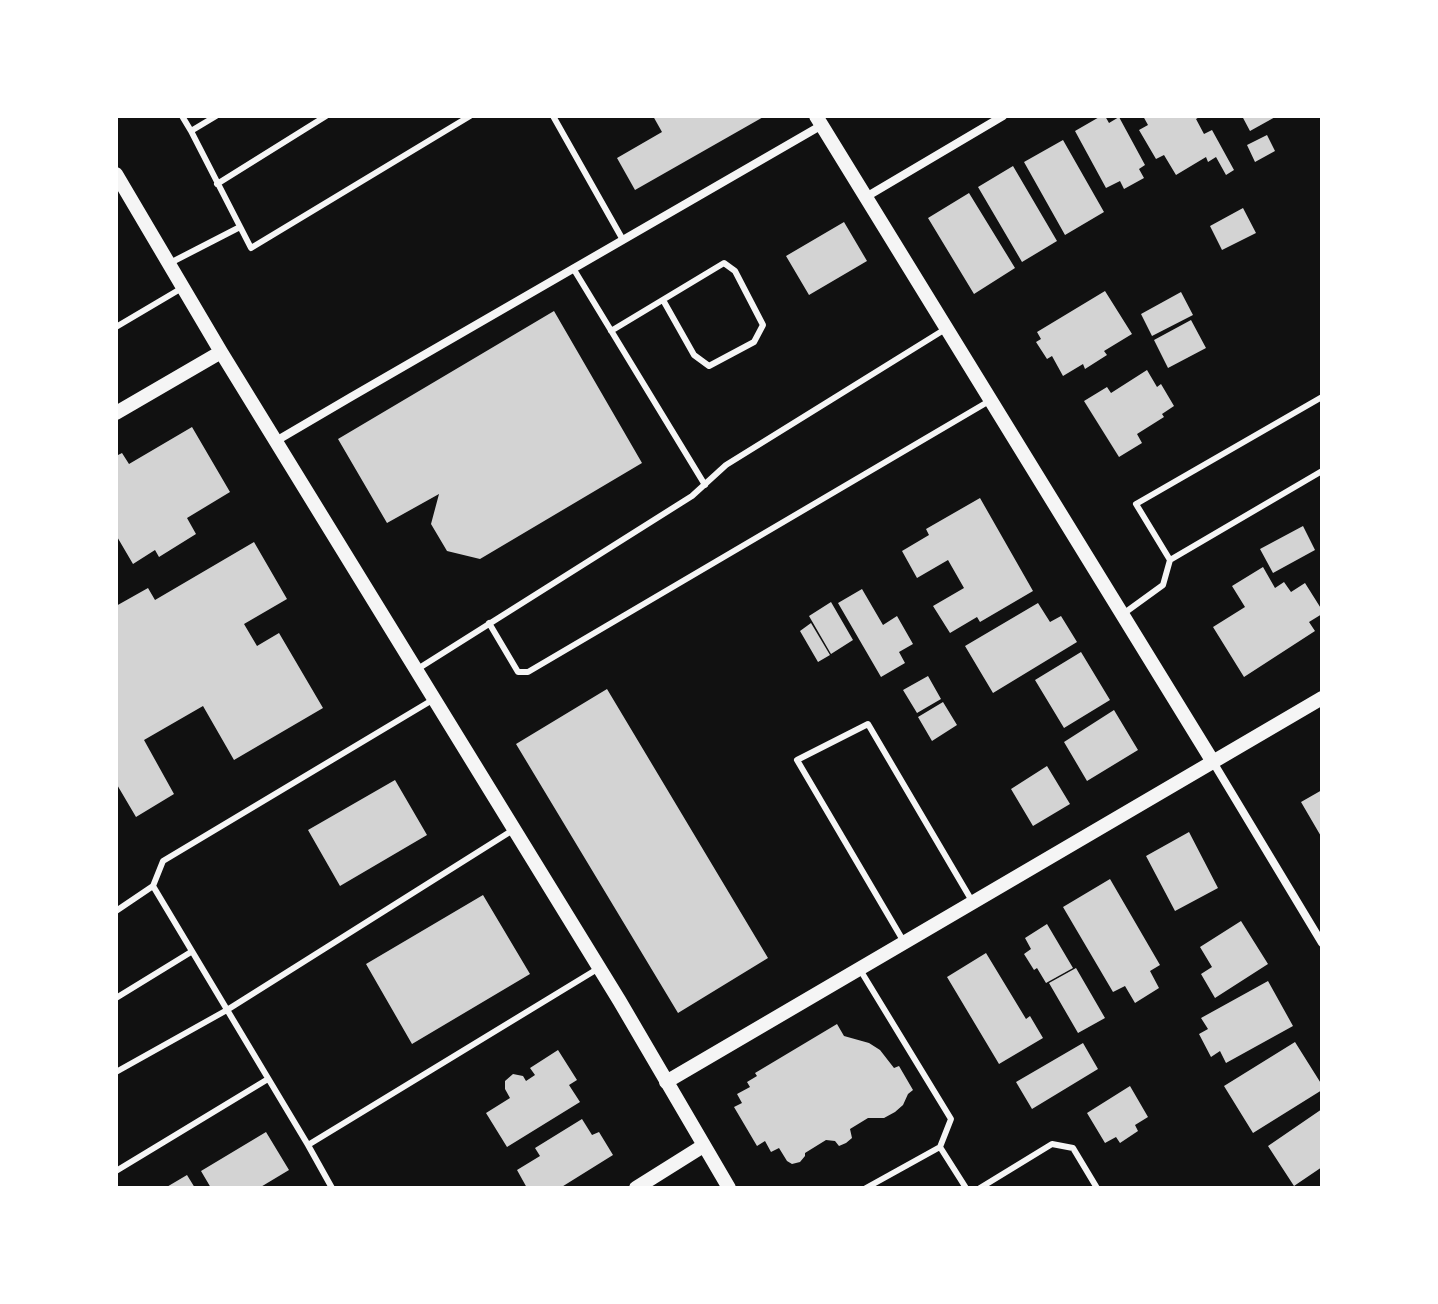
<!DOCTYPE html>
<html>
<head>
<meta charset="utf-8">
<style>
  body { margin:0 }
  #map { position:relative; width:1438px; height:1304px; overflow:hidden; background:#111; font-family:Mulish,sans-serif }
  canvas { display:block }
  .frame { position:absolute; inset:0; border:118px solid #fff; pointer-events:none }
</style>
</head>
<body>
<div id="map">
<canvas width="1438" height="1304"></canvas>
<div class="frame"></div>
</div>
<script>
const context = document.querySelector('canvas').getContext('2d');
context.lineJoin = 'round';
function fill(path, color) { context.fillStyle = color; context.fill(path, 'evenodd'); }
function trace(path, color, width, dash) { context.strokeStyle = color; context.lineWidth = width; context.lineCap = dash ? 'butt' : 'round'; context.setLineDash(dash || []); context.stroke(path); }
const building = new Path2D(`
  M653,116H765L635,190L617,158L662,132Z
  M1101,116H1105L1109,123L1119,117L1145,165L1139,169L1144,178L1124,189L1120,181L1106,188L1075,131Z
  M1143,116H1201L1196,119L1204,134L1212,130L1234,170L1226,175L1216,157L1208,162L1206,157L1176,175L1164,155L1156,159L1139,130L1148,125Z
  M1242,116H1277L1250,131Z
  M1267,135L1275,151L1255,162L1247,145Z
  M1063,140L1104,212L1065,235L1024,162Z
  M1013,166L1057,241L1022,262L978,187Z
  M969,193L1015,268L974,294L928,218Z
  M1243,208L1256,233L1222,250L1210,226Z
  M844,222L867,261L809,295L786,256Z
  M1105,291L1132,334L1104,351L1107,355L1085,369L1083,364L1063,376L1052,356L1047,359L1036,342L1041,339L1037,332Z
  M1181,292L1193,315L1152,336L1141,314Z
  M554,311L642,463L480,559L447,551L431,524L439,494L387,523L338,439Z
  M1191,320L1206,348L1168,368L1154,340Z
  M1147,370L1157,387L1161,384L1174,406L1162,414L1164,417L1137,434L1142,443L1119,457L1084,401L1107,387L1111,393Z
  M192,427L230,492L187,518L196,534L159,557L155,550L133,564L116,535V456L122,453L129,464Z
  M980,498L1033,591L980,622L977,617L950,633L933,606L964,588L948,560L917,578L902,551L929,535L926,529Z
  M1303,526L1315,550L1273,573L1260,549Z
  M254,542L287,599L244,624L257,646L279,633L323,708L234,760L203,706L144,740L174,794L136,817L116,783V606L148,588L155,600Z
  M1263,567L1275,588L1284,582L1291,592L1305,583L1322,610V614L1309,622L1315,631L1244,677L1213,627L1245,607L1232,586Z
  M862,589L883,625L897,616L913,644L899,652L905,663L881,677L838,603Z
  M831,602L853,640L831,654L809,616Z
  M1038,603L1050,622L1061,616L1077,642L993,693L965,646Z
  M811,623L830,655L818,662L800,631Z
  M1081,652L1110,700L1064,728L1035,680Z
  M928,676L941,699L917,713L903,690Z
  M607,689L768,958L678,1013L516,744Z
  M943,702L957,725L932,741L918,717Z
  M1114,710L1138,750L1087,781L1064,742Z
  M1047,766L1070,804L1033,826L1011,789Z
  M395,780L427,835L340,886L308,830Z
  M1322,790V838L1301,802Z
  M1189,832L1218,888L1175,911L1146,856Z
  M1110,879L1160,965L1150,971L1159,988L1135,1003L1125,986L1113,992L1063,907Z
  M483,895L530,974L412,1044L366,964Z
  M1241,921L1268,964L1215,998L1201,974L1212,967L1200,947Z
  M1047,924L1073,968L1046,983L1037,968L1034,970L1024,954L1031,949L1025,938Z
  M986,953L1026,1019L1030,1016L1043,1038L999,1064L947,977Z
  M1076,968L1105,1018L1078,1033L1049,983Z
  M1268,981L1293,1026L1226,1063L1220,1051L1211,1057L1199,1034L1208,1029L1201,1018Z
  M837,1024L844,1036L869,1043L880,1050L894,1068L899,1066L913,1090L908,1094L903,1105L895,1112L884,1118H868L850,1129L852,1138L846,1143L839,1146L835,1141L826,1140L805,1153V1156L800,1162L792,1164L787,1161L779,1148L771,1152L765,1141L757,1146L734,1107L742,1103L737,1094L750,1087L747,1082L757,1076L755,1073Z
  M1295,1042L1322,1085V1090L1253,1133L1224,1086Z
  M1083,1043L1098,1069L1032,1109L1016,1082Z
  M558,1050L577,1080L569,1085L580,1102L507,1147L486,1113L510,1098L505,1089V1081L513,1074L523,1076L526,1081L535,1075L530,1068Z
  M1130,1086L1148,1117L1135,1125L1138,1131L1120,1143L1116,1137L1105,1143L1087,1113Z
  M1322,1109V1167L1294,1186L1268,1146Z
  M582,1119L592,1135L599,1132L613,1155L560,1188H527L517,1170L540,1156L535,1148Z
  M266,1132L289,1170L259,1188H211L201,1171Z
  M187,1175L195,1188H165Z`);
const service = new Path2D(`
  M182,116L191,131L216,116
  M553,116L623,240
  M191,131L251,248L470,116
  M217,184L326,116
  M170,263L240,227
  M573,268L705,485
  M116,327L182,288
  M611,331L724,263L735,271L763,325L754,342L709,366L694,355L663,300
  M1170,560L1136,504L1322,397
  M1123,614L1163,585L1170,560L1322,471
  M489,623L518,672H528L991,400
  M416,670L692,496L726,465L947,328
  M153,886L308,1145L332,1188
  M116,911L153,886L163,861L434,699
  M904,942L797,760L868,724L972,901
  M859,968L951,1119L940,1147L866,1188
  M116,998L191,952
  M116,1072L227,1010L513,830
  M308,1145L599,968
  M940,1147L966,1188
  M116,1171L268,1079
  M980,1188L1052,1144L1073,1148L1097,1188`);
const minor = new Path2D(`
  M866,197L1003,116
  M276,441L351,397L822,125
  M1213,762L1322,943`);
const tertiary = new Path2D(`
  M816,116L1213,762
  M116,174L221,352L619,1000L729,1188
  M116,413L221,352
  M666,1082L1322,698
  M636,1188L703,1146`);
fill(building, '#d3d3d3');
trace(service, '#f5f5f5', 6);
trace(minor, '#f5f5f5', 8);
trace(tertiary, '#f5f5f5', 14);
</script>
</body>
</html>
